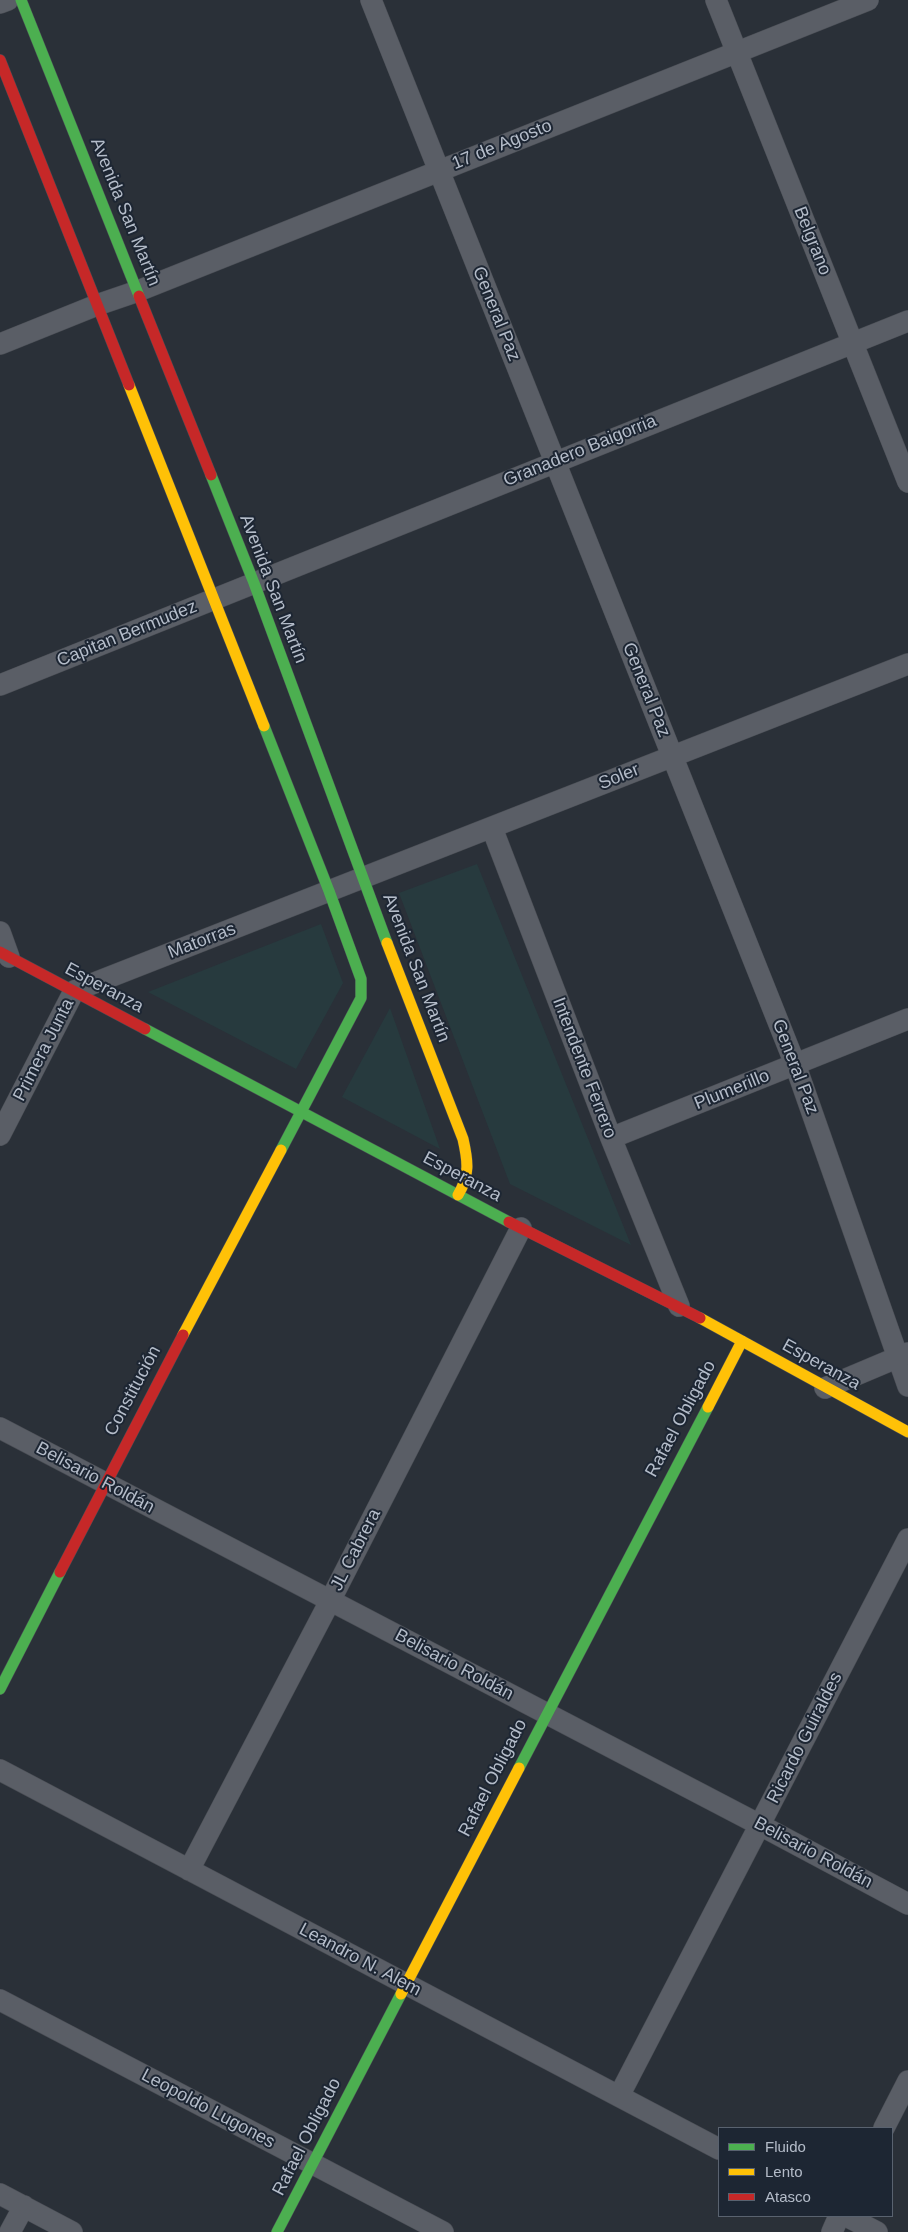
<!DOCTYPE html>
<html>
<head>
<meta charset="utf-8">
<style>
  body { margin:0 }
  #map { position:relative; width:908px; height:2232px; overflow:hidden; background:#2a3038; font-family:Helvetica,sans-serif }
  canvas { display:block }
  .legend { position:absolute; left:718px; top:2127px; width:175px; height:90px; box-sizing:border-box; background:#1d2633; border:1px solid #59626f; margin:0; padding:6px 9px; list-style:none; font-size:15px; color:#b4bcc9 }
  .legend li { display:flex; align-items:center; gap:10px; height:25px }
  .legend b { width:25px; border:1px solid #59626f }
</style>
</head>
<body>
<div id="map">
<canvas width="908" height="2232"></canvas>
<ul class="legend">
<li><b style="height:6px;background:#4caf50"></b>Fluido</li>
<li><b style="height:6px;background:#ffc107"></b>Lento</li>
<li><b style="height:6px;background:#c62828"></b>Atasco</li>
</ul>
</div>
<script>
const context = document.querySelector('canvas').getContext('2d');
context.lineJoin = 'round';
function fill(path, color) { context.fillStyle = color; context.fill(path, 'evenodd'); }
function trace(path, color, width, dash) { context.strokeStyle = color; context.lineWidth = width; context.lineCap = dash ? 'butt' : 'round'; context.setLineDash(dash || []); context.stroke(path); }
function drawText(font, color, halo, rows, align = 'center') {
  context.font = font + ' Helvetica,sans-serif'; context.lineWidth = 4; context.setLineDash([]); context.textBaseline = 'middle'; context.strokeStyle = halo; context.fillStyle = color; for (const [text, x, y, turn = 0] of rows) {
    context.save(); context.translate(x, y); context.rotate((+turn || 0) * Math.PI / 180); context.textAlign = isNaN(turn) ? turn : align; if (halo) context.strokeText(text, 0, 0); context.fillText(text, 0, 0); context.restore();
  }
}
const green = new Path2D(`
  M477,864L631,1245L510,1184L399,893Z
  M321,924L343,983L296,1069L148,992Z
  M390,1008L440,1149L342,1097Z`);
const street = new Path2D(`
  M371,0L795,1064L908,1386
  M716,0L908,482
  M0,3L8,0
  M0,344L97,305L138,291L868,0
  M0,685L908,321
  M492,828L611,1138L679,1306
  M0,932L9,957
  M0,1135L74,991L908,664
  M611,1138L908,1019
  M825,1388L908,1353
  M0,1428L760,1825L908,1904
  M0,1770L719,2149
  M189,1870L330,1601L521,1228
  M0,2000L443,2232
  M619,2096L908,1539
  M884,2128L908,2081
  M0,2194L72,2232
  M846,2216L877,2232
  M10,2232L24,2206
  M832,2232L839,2216`);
const fast = new Path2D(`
  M21,0L139,296
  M211,475L254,583L387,943
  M264,726L329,891L361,979V998L281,1150
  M145,1029L509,1222
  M0,1689L60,1572
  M519,1768L708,1407
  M277,2232L401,1994`);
const slow = new Path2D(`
  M129,385L264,726
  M387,943L463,1139C468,1161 470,1175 458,1195
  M700,1318L908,1432
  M183,1335L281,1150
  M708,1407L742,1341
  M401,1994L519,1768`);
const jam = new Path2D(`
  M0,60L129,385
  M139,296L211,475
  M0,952L145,1029
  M509,1222L700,1318
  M60,1572L183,1335`);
const streetNames = [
  ["17 de Agosto",502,145,-22],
  ["Avenida San Martín",125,212,68],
  ["Belgrano",812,241,68],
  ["General Paz",496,314,68],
  ["Granadero Baigorria",580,451,-22],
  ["Avenida San Martín",273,589,69],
  ["Capitan Bermudez",127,634,-22],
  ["General Paz",646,690,68],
  ["Soler",619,777,-22],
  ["Matorras",202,941,-21],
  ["Avenida San Martín",416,968,69],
  ["Esperanza",104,988,28],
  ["Primera Junta",44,1050,-63],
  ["General Paz",795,1067,69],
  ["Intendente Ferrero",584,1068,69],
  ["Plumerillo",732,1090,-22],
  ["Esperanza",462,1177,28],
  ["Esperanza",821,1365,29],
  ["Constitución",133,1391,-62],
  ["Rafael Obligado",681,1419,-62],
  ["Belisario Roldán",95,1478,28],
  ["JL Cabrera",356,1550,-63],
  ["Belisario Roldán",454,1665,28],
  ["Ricardo Guiraldes",805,1738,-63],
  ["Rafael Obligado",493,1778,-63],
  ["Belisario Roldán",813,1853,28],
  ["Leandro N. Alem",360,1960,28],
  ["Leopoldo Lugones",208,2109,28],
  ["Rafael Obligado",307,2137,-63]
];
fill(green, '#273a3e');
trace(street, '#484c53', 22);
trace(fast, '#484c53', 12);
trace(slow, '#484c53', 12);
trace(jam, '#484c53', 12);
trace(street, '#5a5e66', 21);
trace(fast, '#4caf50', 11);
trace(slow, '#ffc107', 11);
trace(jam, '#c62828', 11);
drawText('18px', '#b4bcc9', '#1d2633', streetNames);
</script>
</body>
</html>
